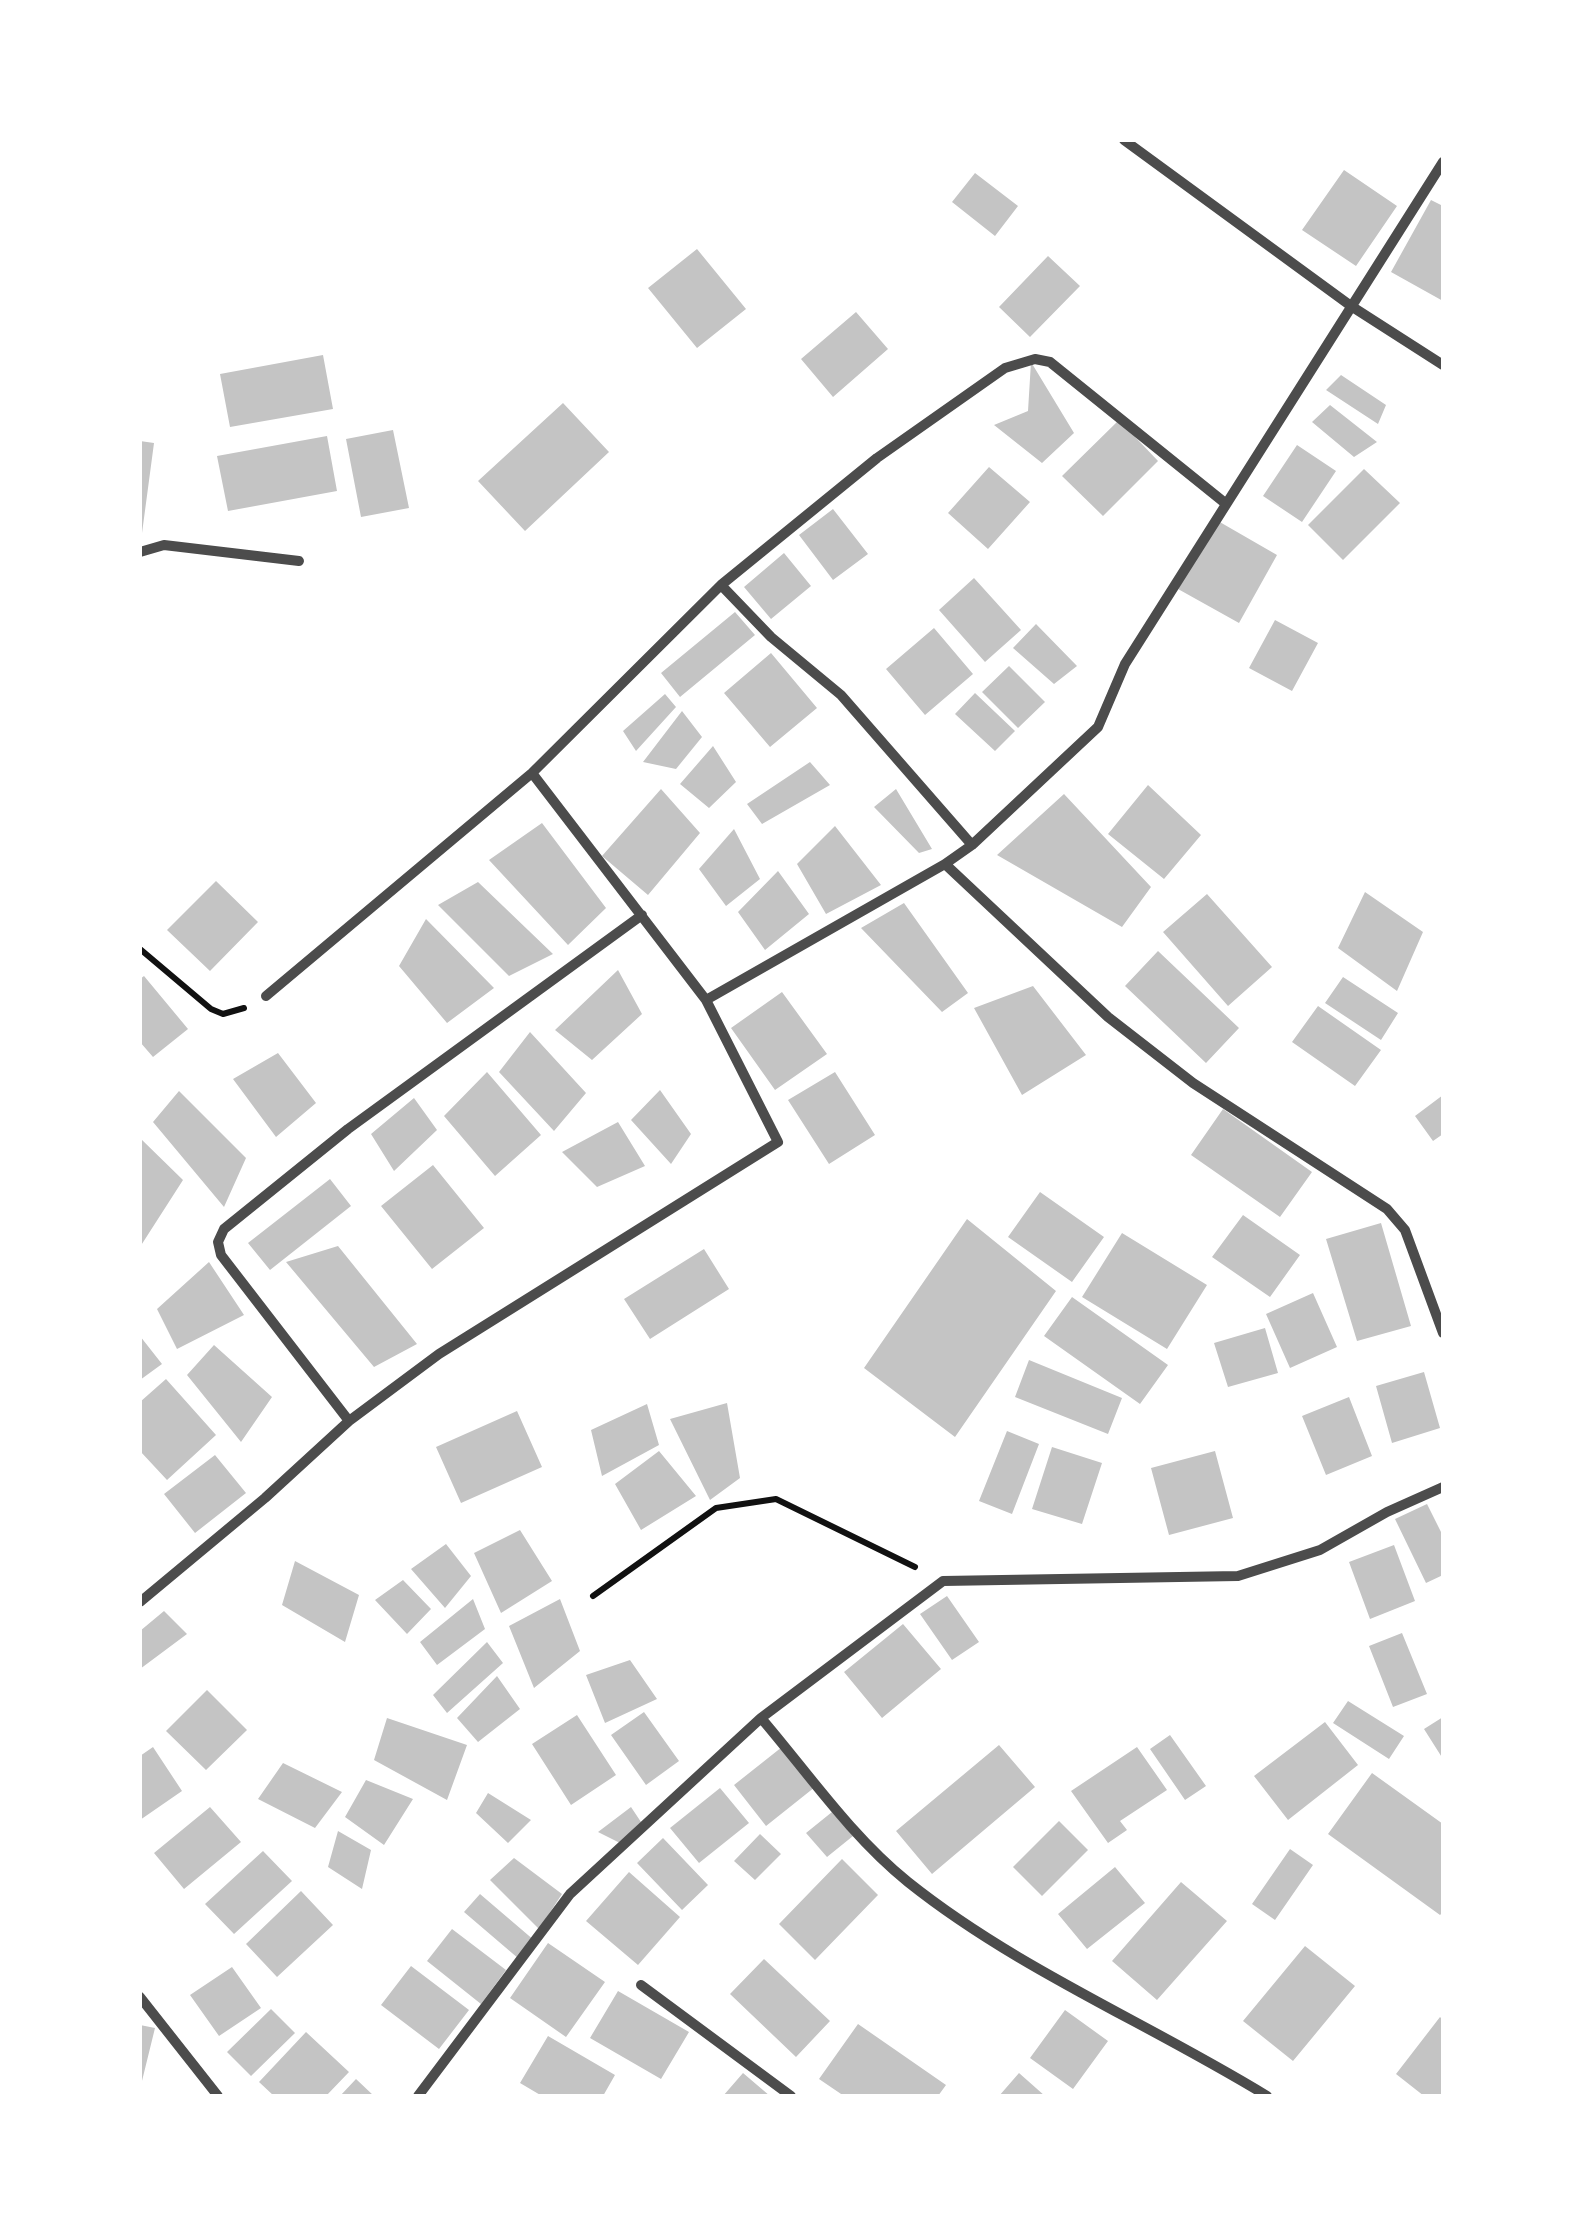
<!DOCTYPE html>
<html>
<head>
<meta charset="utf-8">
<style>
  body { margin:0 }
  #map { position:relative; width:1583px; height:2236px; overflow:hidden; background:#fff; font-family:"Source Sans 3",sans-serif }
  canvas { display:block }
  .frame { position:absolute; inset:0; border:142px solid #fff; pointer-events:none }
</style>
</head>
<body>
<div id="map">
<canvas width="1583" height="2236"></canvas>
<div class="frame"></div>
</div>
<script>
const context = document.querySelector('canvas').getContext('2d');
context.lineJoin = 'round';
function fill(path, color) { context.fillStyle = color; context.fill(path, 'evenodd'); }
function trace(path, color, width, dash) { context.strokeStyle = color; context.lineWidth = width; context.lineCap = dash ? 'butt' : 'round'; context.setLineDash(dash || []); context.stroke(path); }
const building = new Path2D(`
  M1344,170L1397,206L1356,266L1302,230Z
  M975,173L1018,206L995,236L952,202Z
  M1431,200L1443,206V301L1391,272Z
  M697,249L746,309L697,348L648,288Z
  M1048,256L1080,286L1030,337L999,307Z
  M856,312L888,349L833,397L801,359Z
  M323,355L333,409L230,427L220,374Z
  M1031,362L1074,433L1042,463L994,425L1028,411Z
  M1341,375L1386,405L1378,424L1326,390Z
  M563,403L609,452L525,531L478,481Z
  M1330,405L1377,442L1354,457L1312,422Z
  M1119,420L1158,461L1103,516L1062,476Z
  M393,430L409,508L361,517L346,439Z
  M327,436L337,491L228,511L217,456Z
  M140,441L154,443L142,533H140Z
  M1297,445L1336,471L1302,522L1263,496Z
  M989,467L1030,502L988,549L948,513Z
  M1364,469L1400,503L1343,560L1308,525Z
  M833,509L868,554L833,580L799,535Z
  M1218,521L1277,555L1239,623L1178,589Z
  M784,553L811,586L771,619L744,587Z
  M974,578L1021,630L985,662L939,610Z
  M735,612L755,635L680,697L661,673Z
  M1275,620L1318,643L1292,691L1249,668Z
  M1036,624L1077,666L1054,684L1013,648Z
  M934,628L973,674L925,715L886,669Z
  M771,653L817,708L770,747L724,693Z
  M1009,666L1045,702L1018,728L982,692Z
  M975,693L1015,731L995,751L955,714Z
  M665,694L676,707L636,751L623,731Z
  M682,711L702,737L676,769L643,762Z
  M713,746L736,782L709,808L680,784Z
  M810,762L830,785L762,824L747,804Z
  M1148,785L1201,835L1164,879L1108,834Z
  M661,789L700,833L648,895L602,856Z
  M896,789L932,849L919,853L874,807Z
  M1064,794L1151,887L1122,927L997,855Z
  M542,823L606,908L568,945L489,860Z
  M835,826L881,885L826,914L797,864Z
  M734,829L760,879L726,906L699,869Z
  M778,871L809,914L765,950L738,912Z
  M216,881L258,922L210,971L167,930Z
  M478,882L553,954L509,976L438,905Z
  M1365,892L1423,932L1397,991L1338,948Z
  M1207,894L1272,967L1228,1006L1163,932Z
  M904,903L968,993L942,1012L861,928Z
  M426,919L494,988L447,1023L399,966Z
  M1158,951L1239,1028L1206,1063L1125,986Z
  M618,970L642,1014L592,1060L555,1030Z
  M144,976L188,1029L153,1057L140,1042V979Z
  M1343,977L1398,1013L1381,1040L1325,1003Z
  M1033,986L1086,1055L1022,1095L974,1008Z
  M782,992L827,1054L775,1090L731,1028Z
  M1318,1006L1381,1050L1355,1086L1292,1042Z
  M530,1032L586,1093L554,1131L499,1072Z
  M278,1053L316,1103L276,1137L233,1079Z
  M487,1072L541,1135L495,1176L444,1116Z
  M835,1072L875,1135L829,1164L788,1100Z
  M660,1090L691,1134L671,1164L631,1120Z
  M179,1091L246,1158L224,1207L153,1122Z
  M1443,1095V1134L1433,1141L1415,1116Z
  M414,1098L437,1130L394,1171L371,1134Z
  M1223,1109L1312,1172L1280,1217L1191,1155Z
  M618,1122L645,1166L597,1187L562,1152Z
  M140,1138L183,1180L140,1247Z
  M433,1165L484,1228L432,1269L381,1206Z
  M330,1179L351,1206L270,1270L248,1243Z
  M1040,1192L1104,1237L1072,1282L1008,1237Z
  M1243,1215L1300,1255L1270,1297L1212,1257Z
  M967,1219L1056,1291L955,1437L864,1368Z
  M1381,1223L1411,1326L1357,1341L1326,1239Z
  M1122,1233L1207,1285L1167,1349L1082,1297Z
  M338,1246L417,1344L374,1367L286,1262Z
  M704,1249L729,1289L650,1339L624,1299Z
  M209,1262L244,1315L177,1349L157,1309Z
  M1313,1293L1337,1347L1290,1368L1266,1314Z
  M1072,1297L1168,1365L1140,1404L1044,1336Z
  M1265,1328L1278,1373L1228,1387L1214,1343Z
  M140,1336L162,1364L140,1380Z
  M214,1345L272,1397L241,1442L187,1375Z
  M1029,1360L1122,1398L1108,1434L1015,1397Z
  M1424,1372L1440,1428L1392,1443L1376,1386Z
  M166,1379L216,1435L167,1480L140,1451V1402Z
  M1349,1397L1372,1456L1326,1475L1302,1416Z
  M727,1403L740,1478L710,1500L670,1419Z
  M647,1404L659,1445L602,1476L591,1430Z
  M517,1411L542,1467L461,1503L436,1447Z
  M1007,1431L1039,1444L1012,1514L979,1501Z
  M1052,1447L1102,1463L1082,1524L1032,1509Z
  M659,1451L696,1496L641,1530L615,1484Z
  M1215,1451L1233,1518L1169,1535L1151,1468Z
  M215,1455L246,1493L195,1533L164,1494Z
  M1427,1504L1443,1536V1575L1426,1583L1395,1519Z
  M520,1530L552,1581L501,1613L474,1553Z
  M446,1544L471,1576L445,1608L411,1569Z
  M1394,1545L1415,1601L1370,1619L1349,1562Z
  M295,1561L359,1595L345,1642L282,1605Z
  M403,1580L431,1609L407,1634L375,1600Z
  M947,1596L979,1642L952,1660L920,1614Z
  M473,1599L485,1629L437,1665L420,1642Z
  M560,1599L580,1651L534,1688L509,1626Z
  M164,1611L187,1634L140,1669V1631Z
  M903,1624L941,1669L882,1718L844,1672Z
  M1402,1633L1427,1694L1393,1707L1369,1646Z
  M487,1642L503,1663L447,1713L433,1695Z
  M630,1660L657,1699L605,1723L586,1675Z
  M497,1676L520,1709L478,1742L457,1718Z
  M207,1690L247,1730L206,1770L166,1731Z
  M1348,1701L1404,1736L1389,1759L1333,1723Z
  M644,1712L679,1761L646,1785L611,1735Z
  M577,1715L616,1775L571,1805L532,1744Z
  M1443,1717V1759L1424,1729Z
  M387,1718L467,1745L447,1800L374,1760Z
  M1325,1722L1358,1765L1288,1820L1254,1776Z
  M1170,1735L1206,1786L1185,1800L1150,1749Z
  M999,1745L1035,1787L932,1874L896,1831Z
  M153,1747L182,1791L140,1820V1756Z
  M782,1747L815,1787L766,1826L734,1785Z
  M1137,1747L1167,1790L1120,1821L1127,1830L1108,1843L1071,1791Z
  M283,1763L342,1792L315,1828L258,1799Z
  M1372,1773L1443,1824V1912L1440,1915L1328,1834Z
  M366,1780L413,1799L384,1845L345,1817Z
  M720,1788L749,1823L699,1863L670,1828Z
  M488,1793L531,1820L508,1843L476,1813Z
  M210,1807L241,1842L184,1889L154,1853Z
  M631,1807L641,1822L620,1843L598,1832Z
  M832,1812L853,1836L827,1857L806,1833Z
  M1059,1821L1088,1850L1042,1896L1013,1867Z
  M338,1831L371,1850L362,1889L328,1867Z
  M760,1834L781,1854L755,1880L734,1861Z
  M663,1838L708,1885L682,1910L637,1863Z
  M1290,1849L1313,1865L1275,1920L1252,1904Z
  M263,1851L292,1881L234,1934L205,1904Z
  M514,1858L562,1894L539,1929L490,1880Z
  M842,1859L878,1895L815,1960L779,1924Z
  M1115,1867L1145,1903L1087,1949L1058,1914Z
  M629,1872L680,1917L638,1965L586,1921Z
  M1181,1882L1227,1921L1157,2000L1112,1961Z
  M301,1891L333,1925L277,1977L246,1944Z
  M480,1894L535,1941L519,1959L464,1912Z
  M452,1929L506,1970L481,2004L427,1961Z
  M548,1943L605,1982L566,2037L510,1998Z
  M1305,1946L1355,1986L1293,2061L1243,2021Z
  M764,1959L830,2021L796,2057L730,1994Z
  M411,1966L469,2010L439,2049L381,2005Z
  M232,1967L261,2008L219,2036L190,1995Z
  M618,1991L689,2032L661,2079L590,2038Z
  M271,2009L295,2033L251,2076L227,2052Z
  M1065,2010L1108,2041L1073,2089L1030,2058Z
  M1440,2017L1443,2020V2093L1441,2096H1424L1396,2074Z
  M858,2024L946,2085L938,2096H844L819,2079Z
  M140,2025L155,2028L141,2085L140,2084Z
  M306,2032L349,2072L326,2096H274L259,2082Z
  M548,2036L615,2075L603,2096H542L520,2083Z
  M743,2073L770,2096H723Z
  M1019,2073L1045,2096H999Z
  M356,2079L374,2096H340Z`);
const path = new Path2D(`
  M140,949L211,1009L223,1014L244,1008
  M593,1596L716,1508L776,1499L915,1567`);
const minor = new Path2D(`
  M1124,140L1351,306L1443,365
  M140,552L164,545L299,561
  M721,585L771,637L841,695L972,845
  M945,864L1108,1017L1193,1083L1387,1209L1405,1230L1443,1333
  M266,996L532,773L721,585L877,458L1005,368L1035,359L1050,362L1225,503
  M706,1000L945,864L972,845L1098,727L1125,664L1443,162
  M349,1421L221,1255L218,1242L224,1229L348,1129L642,915
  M140,1602L265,1498L349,1421L439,1354L778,1142L706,1000L532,773
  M761,1718C808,1773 851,1836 908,1882C1017,1969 1148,2023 1267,2096
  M641,1985L791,2096
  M140,1997L218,2096
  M418,2096L570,1894L761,1718L943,1581L1238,1576L1320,1550L1387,1512L1443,1487`);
fill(building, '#c4c4c4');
trace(path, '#111', 6);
trace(minor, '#4c4c4c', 10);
</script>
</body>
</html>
